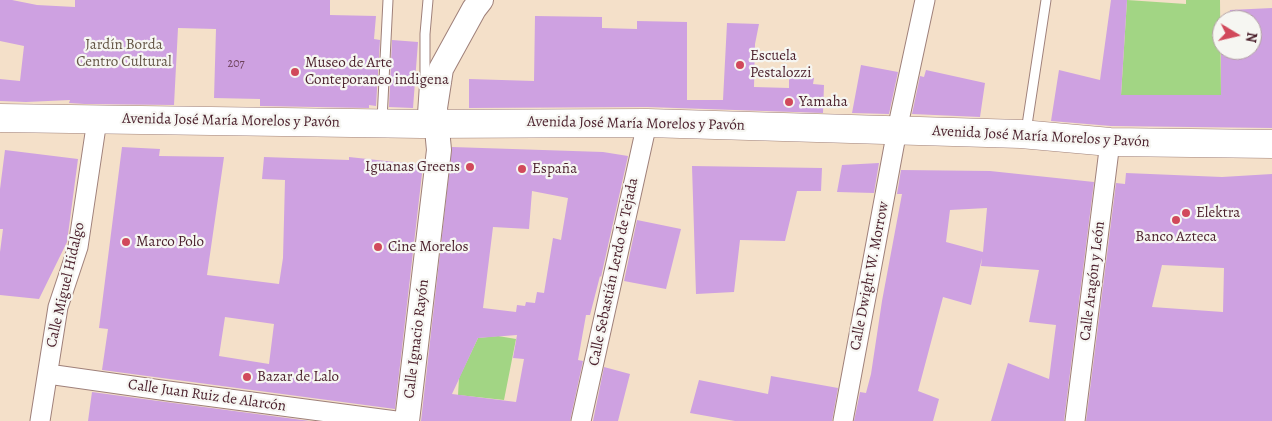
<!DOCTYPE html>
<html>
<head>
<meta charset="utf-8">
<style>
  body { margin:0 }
  #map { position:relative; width:1272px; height:421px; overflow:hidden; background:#f4e0c9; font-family:Alegreya,serif }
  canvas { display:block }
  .north { position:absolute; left:1212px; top:10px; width:50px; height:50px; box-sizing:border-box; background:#f6f6f2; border:1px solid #b1a0a2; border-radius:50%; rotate:99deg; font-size:14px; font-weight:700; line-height:20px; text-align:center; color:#4a1f2b }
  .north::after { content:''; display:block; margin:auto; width:18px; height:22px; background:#d1495b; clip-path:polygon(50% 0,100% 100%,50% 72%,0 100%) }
</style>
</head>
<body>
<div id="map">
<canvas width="1272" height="421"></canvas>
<div class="north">N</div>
</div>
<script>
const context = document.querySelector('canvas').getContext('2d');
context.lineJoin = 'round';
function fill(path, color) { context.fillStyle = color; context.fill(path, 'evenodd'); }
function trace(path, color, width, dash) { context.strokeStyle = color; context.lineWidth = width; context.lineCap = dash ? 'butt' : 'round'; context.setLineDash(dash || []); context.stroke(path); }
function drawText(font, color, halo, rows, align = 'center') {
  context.font = font + ' Alegreya,serif'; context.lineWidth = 4.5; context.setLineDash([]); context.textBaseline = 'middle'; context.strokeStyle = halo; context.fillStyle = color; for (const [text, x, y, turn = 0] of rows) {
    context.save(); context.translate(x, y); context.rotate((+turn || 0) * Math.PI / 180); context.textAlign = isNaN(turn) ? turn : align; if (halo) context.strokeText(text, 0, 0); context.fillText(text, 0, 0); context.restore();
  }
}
const green = new Path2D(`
  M1127,0L1186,4V0H1220L1221,95H1121Z
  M498,336L516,339L504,400L458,395L459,378L478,338Z`);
const building = new Path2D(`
  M0,0H12L37,5L75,7V0H330V15L376,16L374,39L380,40L376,106L369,105V108L260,106V99L214,98L216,29L178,28L174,105L85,104L69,103L70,100L26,102L0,101V79L20,81L24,46L0,41Z
  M1111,0H1127L1121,95H1221V21L1222,50H1252V20H1229L1230,10L1272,8V128L1111,126L1051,121L1059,70L1100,80Z
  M535,16L602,17V28L637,29V21L687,22V100H723L727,23L759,24L755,44L754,87L789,88V77L814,78L813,84L824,85L823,113L647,107L469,108V79L534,81Z
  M392,40L418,42L413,108L389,107Z
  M861,65L898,72L889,114L852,113Z
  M926,70L985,83L980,117L912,114L920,76L924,77Z
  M122,147L160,149L159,156L224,157L207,275L279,284L283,258L285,180L262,179L264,157L349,160V157L423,165L395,409L102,370L108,329L99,328ZM225,317L274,324L269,364L219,356Z
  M452,147L603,152L628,156L601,277L600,276L590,315H586L578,360L583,361L570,421H421ZM532,191L568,198L561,240L553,238L544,293L537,292L535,303L526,302L525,306L517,305L516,312L483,308L493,227L529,229ZM517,335L513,358L524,359L516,402L452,394L478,338Z
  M5,150L78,159L67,242L39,299L0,295V252L3,229H0V189Z
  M879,163L874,193L837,192L842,165Z
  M692,166L822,168L821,191H797L785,241L740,240L734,292L696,294Z
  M901,170L990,171L1094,182L1064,421H991L1008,363L1049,379L1056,325L1029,322L1039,270L981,266L982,258L971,305L943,297L918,391L939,399L933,421H854L860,392L866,393L871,374L882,301L902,194H897ZM987,208L983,252L946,242L950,210Z
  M1126,173L1222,177L1272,174V421H1086L1116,183L1125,184ZM1162,265L1224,268L1223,312L1152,307Z
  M637,220L681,229L666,289L624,281Z
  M604,367L630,374L618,421H593Z
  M771,376L838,388L832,421H735L690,413L699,380L768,394Z
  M92,392L166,402L310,421H88Z`);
const service = new Path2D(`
  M428,0L425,34V77L439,79
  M382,120L388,0
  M422,121L425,77
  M1024,130L1027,125L1046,0`);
const minor = new Path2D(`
  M48,374L168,391L396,421
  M40,421L58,307L78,247L97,120
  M581,421L647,123
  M843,421L897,130L925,0
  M1075,421L1110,142`);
const tertiary = new Path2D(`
  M407,421L439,150L435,108L441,69L474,9L481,0`);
const primary = new Path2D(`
  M0,118L422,124L647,123L1021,134L1110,142L1272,144`);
const markers = [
  [740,65,5,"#d1495b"],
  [295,72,5,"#d1495b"],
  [789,102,5,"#d1495b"],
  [470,167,5,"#d1495b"],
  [522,169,5,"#d1495b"],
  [1186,213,5,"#d1495b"],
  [1176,220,5,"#d1495b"],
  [126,242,5,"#d1495b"],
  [378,247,5,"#d1495b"],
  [247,377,5,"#d1495b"]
];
const numberNames = [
  ["207",236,64]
];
const parkNames = [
  ["Jardín Borda",124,45],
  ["Centro Cultural",124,62]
];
const poiNames = [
  ["Escuela",750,56],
  ["Pestalozzi",750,73],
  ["Museo de Arte",305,63],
  ["Conteporaneo indigena",305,80],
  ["Yamaha",799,102],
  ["Iguanas Greens",460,167,"right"],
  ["España",532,169],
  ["Elektra",1196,213],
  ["Banco Azteca",1176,237,"center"],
  ["Marco Polo",136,242],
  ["Cine Morelos",388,247],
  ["Bazar de Lalo",257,377]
];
const streetNames = [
  ["Avenida José María Morelos y Pavón",231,121,1],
  ["Avenida José María Morelos y Pavón",636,124,1],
  ["Avenida José María Morelos y Pavón",1041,137,3],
  ["Calle Sebastián Lerdo de Tejada",614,272,-78],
  ["Calle Dwight W. Morrow",870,276,-79],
  ["Calle Aragón y León",1093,281,-83],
  ["Calle Miguel Hidalgo",66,285,-77],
  ["Calle Ignacio Rayón",417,339,-83],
  ["Calle Juan Ruiz de Alarcón",207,396,8]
];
fill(green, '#a2d584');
fill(building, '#cea1e1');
trace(service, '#9f807a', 11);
trace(minor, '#9f807a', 21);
trace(tertiary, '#9f807a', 26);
trace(primary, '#9f807a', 29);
trace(service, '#fff', 9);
trace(minor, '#fff', 19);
trace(tertiary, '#fff', 24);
trace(primary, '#fff', 28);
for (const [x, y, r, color] of markers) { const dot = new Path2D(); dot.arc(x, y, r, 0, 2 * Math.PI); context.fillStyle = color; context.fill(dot); trace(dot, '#f6f6f2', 2); }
drawText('12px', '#6b4058', null, numberNames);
drawText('15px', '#645646', '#f6f6f2', parkNames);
drawText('15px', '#4a1f2b', '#f6f6f2', poiNames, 'left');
drawText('15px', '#4a1f2b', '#f6f6f2', streetNames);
</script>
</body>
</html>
